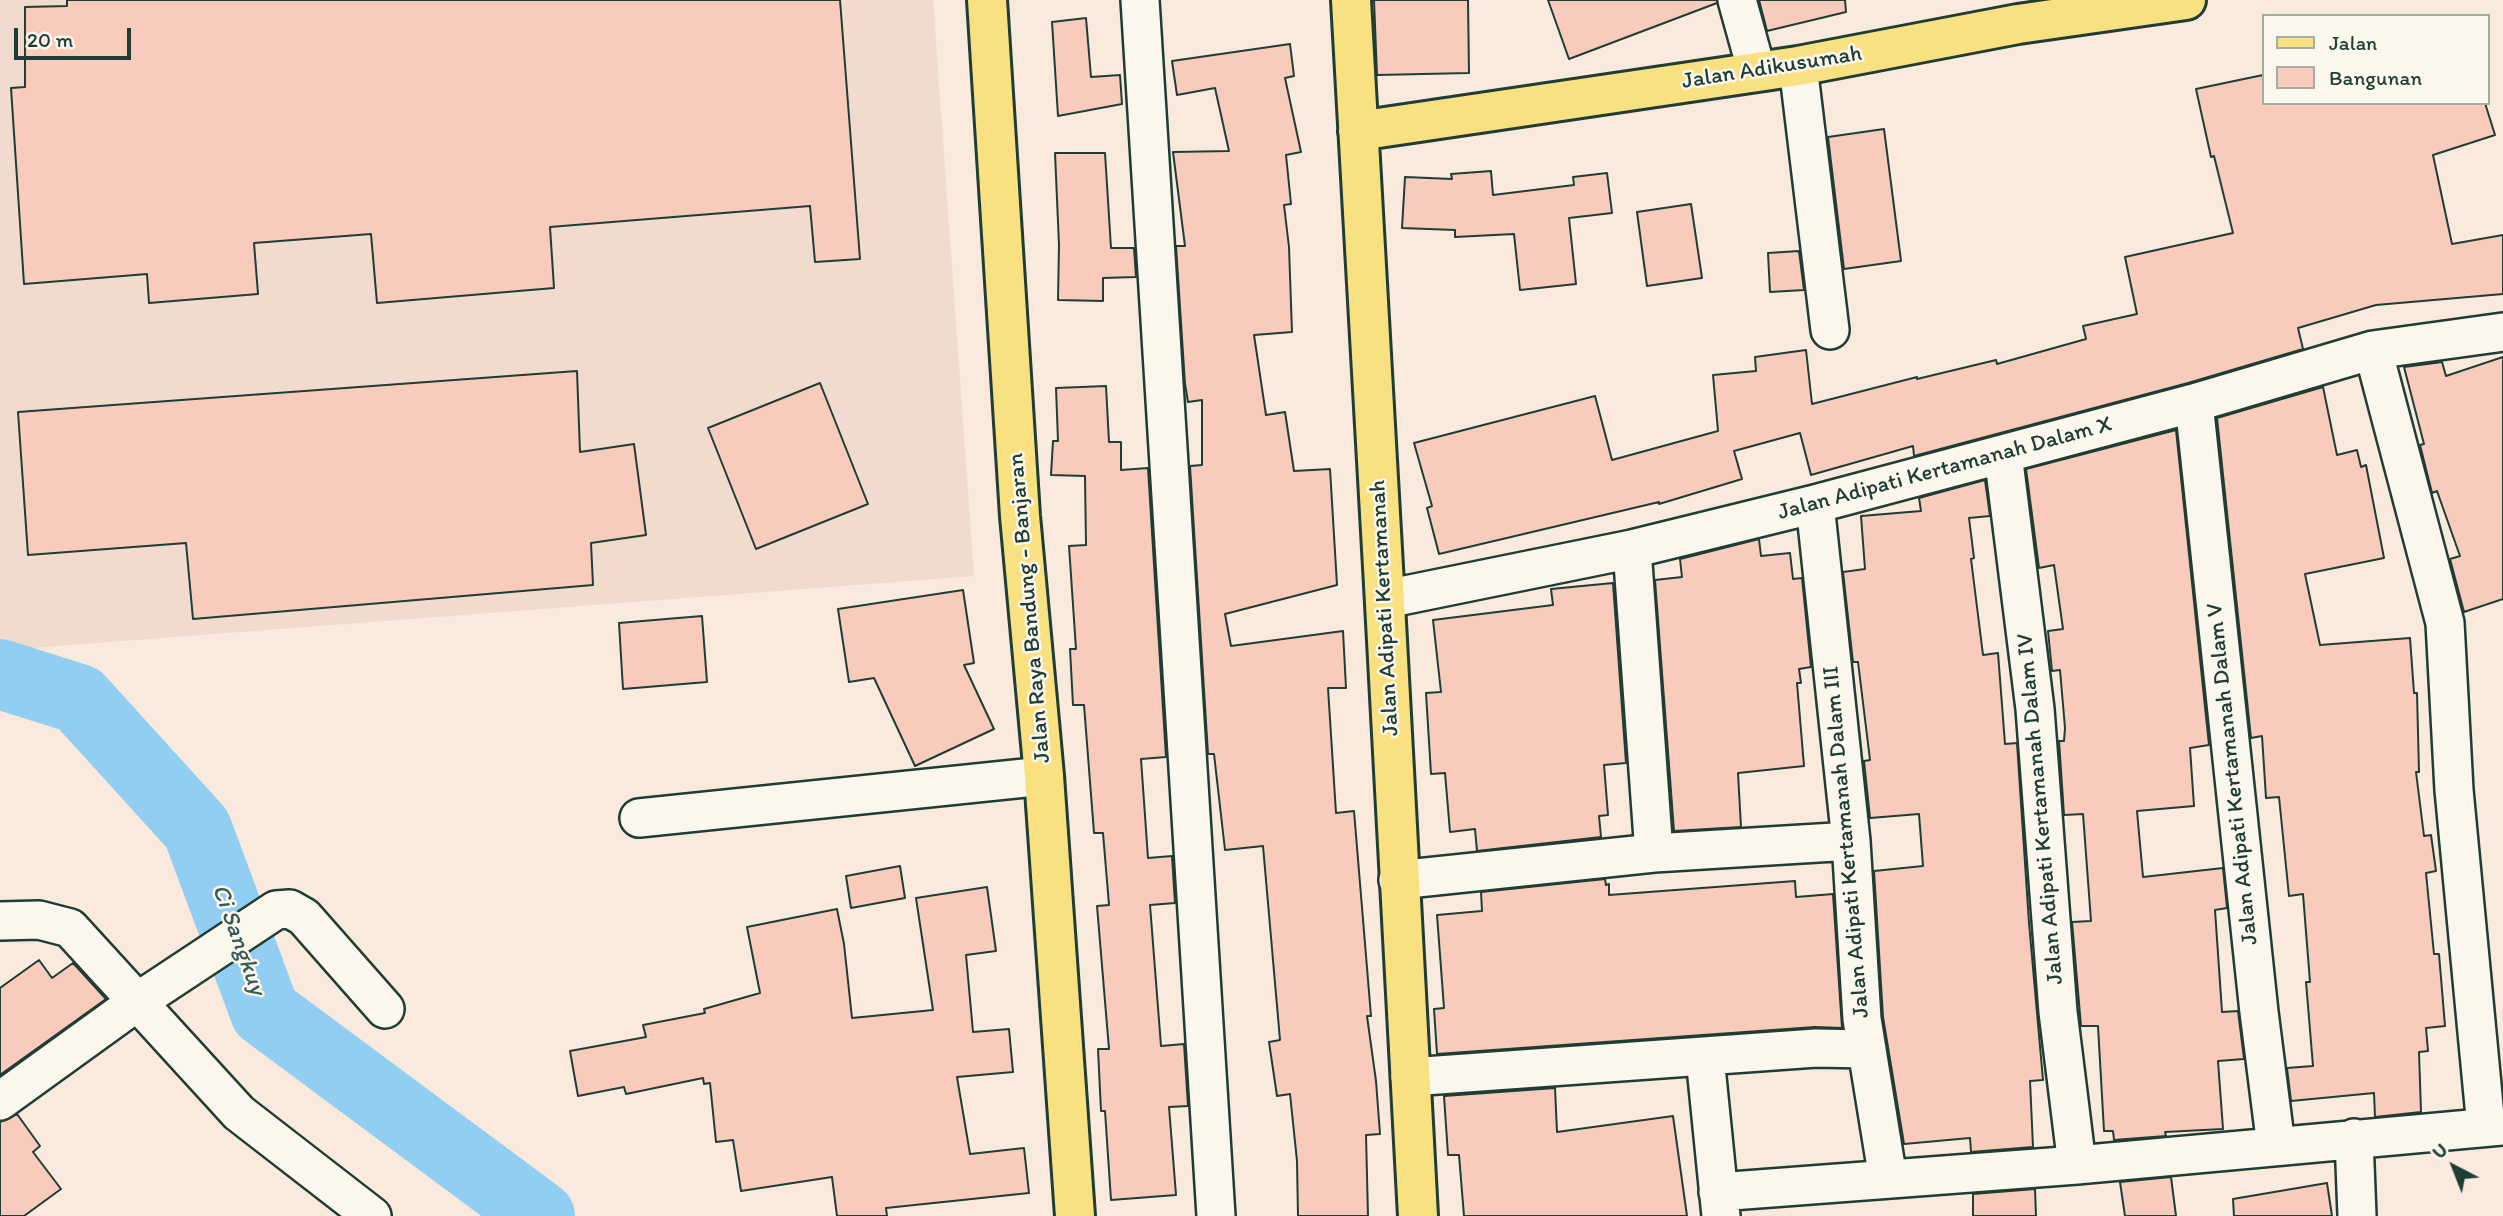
<!DOCTYPE html>
<html>
<head>
<meta charset="utf-8">
<style>
  body { margin:0 }
  #map { position:relative; width:2503px; height:1216px; overflow:hidden; background:#faeade; font-family:Itim,sans-serif }
  canvas { display:block }
  .legend { position:absolute; left:2262px; top:14px; width:228px; height:91px; box-sizing:border-box; background:#fbf7ec; border:2px solid #a3ada2; margin:0; padding:9px 12px; list-style:none; font-size:21px; color:#1f3d34 }
  .legend li { display:flex; align-items:center; gap:14px; height:35px }
  .legend b { width:35px; border:2px solid #a3ada2 }
  .north { position:absolute; left:2419px; top:1132px; width:70px; height:70px; -webkit-text-stroke:5px #fbf7ec; paint-order:stroke; rotate:318deg; font-size:19px; font-weight:700; line-height:28px; text-align:center; color:#1f3d34 }
  .north::after { content:''; display:block; margin:auto; width:24px; height:32px; background:#1f3d34; clip-path:polygon(50% 0,100% 100%,50% 72%,0 100%) }
  .scale { position:absolute; left:14px; top:28px; width:117px; height:32px; box-sizing:border-box; border:4px solid #1f3d34; border-top:0; padding-left:9px; font-size:21px; line-height:24px; white-space:nowrap; color:#1f3d34; -webkit-text-stroke:5px #fbf7ec; paint-order:stroke }
</style>
</head>
<body>
<div id="map">
<canvas width="2503" height="1216"></canvas>
<ul class="legend">
<li><b style="height:9px;background:#f9e181"></b>Jalan</li>
<li><b style="height:19px;background:#f9cbbc"></b>Bangunan</li>
</ul>
<div class="north">U</div>
<div class="scale">20 m</div>
</div>
<script>
const context = document.querySelector('canvas').getContext('2d');
context.lineJoin = 'round';
function fill(path, color) { context.fillStyle = color; context.fill(path, 'evenodd'); }
function trace(path, color, width, dash) { context.strokeStyle = color; context.lineWidth = width; context.lineCap = dash ? 'butt' : 'round'; context.setLineDash(dash || []); context.stroke(path); }
function drawText(font, color, halo, rows, align = 'center') {
  context.font = font + ' Itim,sans-serif'; context.lineWidth = 5; context.setLineDash([]); context.textBaseline = 'middle'; context.strokeStyle = halo; context.fillStyle = color; for (const [text, x, y, turn = 0] of rows) {
    context.save(); context.translate(x, y); context.rotate((+turn || 0) * Math.PI / 180); context.textAlign = isNaN(turn) ? turn : align; if (halo) context.strokeText(text, 0, 0); context.fillText(text, 0, 0); context.restore();
  }
}
const built = new Path2D(`
  M0,0H933L974,576L5,650L0,646Z`);
const river = new Path2D(`
  M0,674L79,699L197,829L265,1012L540,1216`);
const building = new Path2D(`
  M67,0H840L860,259L815,262L810,206L550,227L554,288L377,303L371,234L254,243L258,294L149,303L147,274L24,284L11,88L25,87V7L67,6Z
  M1374,0H1468L1469,73L1377,75Z
  M1548,0H1717V3L1569,59Z
  M1759,0H1845L1846,12L1767,31Z
  M1086,18L1091,77L1120,75L1122,104L1058,116L1052,22Z
  M1290,44L1294,76L1285,78L1301,152L1286,155L1291,204L1284,205L1289,247L1292,332L1254,335L1266,415L1285,412L1294,471L1330,469L1337,585L1225,614L1231,646L1343,631L1346,688H1328L1336,813L1354,811L1371,1016H1367L1376,1081L1380,1134L1366,1135L1368,1216H1298L1297,1161L1290,1094L1277,1096L1269,1042L1280,1040L1263,846L1225,850L1214,754H1208L1190,466L1202,465V400L1188,402L1185,384L1176,246H1185L1173,152L1229,151L1215,88L1177,95L1172,61Z
  M2263,75V103H2485L2495,135L2433,155L2452,244L2503,235V294L2376,305L2298,328L2303,349L2188,383L1914,456L1913,446L1811,475L1800,433L1734,451L1742,479L1659,504V502L1439,554L1427,508L1432,506L1414,443L1595,396L1612,460L1718,431L1713,375L1756,371L1755,357L1806,350L1812,404L1917,377V379L1996,360L1997,364L2086,339L2083,326L2137,314L2125,257L2233,233L2214,156L2211,157L2196,89Z
  M1884,129L1901,261L1844,269L1828,137Z
  M1055,153H1105L1111,248H1134L1136,277L1103,278V301L1058,300L1059,245Z
  M1491,171L1493,195L1574,185L1573,177L1607,173L1612,213L1569,218L1576,284L1520,290L1514,234L1455,237V230L1402,228L1405,177L1452,179L1451,174Z
  M1691,204L1702,278L1647,286L1637,212Z
  M1799,251L1804,290L1770,292L1768,253Z
  M2503,357V599L2464,612L2450,559L2460,556L2437,491L2432,493L2420,445L2424,444L2404,367L2442,362L2446,376Z
  M577,371L580,452L634,444L646,535L591,543L593,585L193,619L186,543L28,555L18,412Z
  M820,383L868,504L756,549L708,428Z
  M1106,386L1109,442H1121V470L1148,468L1166,757L1141,759L1148,858L1172,856L1175,903L1150,905L1161,1046L1184,1044L1188,1106L1169,1107L1176,1195L1111,1200L1105,1111H1101L1098,1049H1109L1097,906L1109,905L1103,833H1094L1084,705H1073L1070,649H1076L1069,546L1086,545L1085,476L1051,475L1053,441H1058L1056,388Z
  M2323,387L2337,455L2357,450L2361,467L2366,465L2384,558L2305,574L2320,645L2410,638L2414,693H2417L2419,772H2416L2424,836L2431,835L2436,871L2426,873L2434,954H2439L2445,1026L2426,1028L2428,1051L2419,1052L2421,1112L2375,1117L2374,1093L2291,1101L2287,1068L2313,1066L2306,982H2310L2303,894L2289,896L2279,797L2266,798L2262,736L2251,738L2217,418Z
  M2176,430L2209,745L2190,748L2194,806L2137,811L2143,877L2223,868L2227,908L2215,910L2222,1012L2238,1011L2244,1059L2218,1061L2223,1129L2165,1132L2166,1136L2114,1140L2113,1131H2104L2098,1026H2081L2072,922L2091,921L2083,814L2064,815L2059,741H2064L2065,728L2060,670L2052,671L2048,631L2063,629L2054,565L2039,568L2026,469Z
  M1985,480L1990,516L1969,518L1974,558L1971,559L1983,655L1998,653L2005,744L2017,743L2029,923L2043,1080L2030,1081L2033,1147L1971,1152L1970,1138L1904,1144L1883,1017L1874,871L1923,866L1919,814L1870,818L1864,761L1870,760L1858,662H1853L1843,572L1865,569L1861,516L1921,511L1919,498Z
  M1759,539L1761,556L1790,553L1793,579L1802,578L1811,667L1799,669L1801,683H1797L1804,766L1738,773L1741,827L1674,831L1655,580L1682,577L1680,559Z
  M1613,583L1626,763L1604,765L1608,815L1599,816L1601,837L1477,851L1475,829L1450,832L1445,773L1431,774L1426,693L1441,692L1433,620L1553,605L1551,589Z
  M963,590L974,663L964,665L994,729L915,766L874,678L849,682L838,609Z
  M702,616L707,682L623,689L619,623Z
  M900,866L905,898L851,908L846,876Z
  M1605,879L1606,885L1609,884V895L1795,881L1796,897L1833,894L1842,1028L1815,1027L1437,1054L1434,1009L1444,1008L1437,915L1482,911L1481,892Z
  M987,887L996,951L966,955L973,1032L1009,1029L1013,1072L957,1077L970,1154L1024,1148L1029,1193L886,1208L887,1216H837L832,1177L741,1191L733,1140L716,1142L710,1083L704,1084L703,1078L626,1094L624,1087L578,1096L570,1051L646,1037L643,1025L705,1013L704,1009L760,993L747,927L837,909L844,944L852,1018L933,1010L916,898Z
  M39,960L52,978L73,963L106,999L0,1075V988Z
  M1555,1088L1557,1132L1673,1116L1687,1216H1464L1459,1155H1448L1444,1096Z
  M17,1114L40,1146L33,1152L61,1189L24,1216H0V1122Z
  M2171,1177L2176,1216H2125L2120,1182Z
  M2327,1183L2332,1216H2234L2233,1199Z
  M2035,1189L2036,1216H1973V1194Z`);
const minor = new Path2D(`
  M1140,0L1216,1216
  M1737,0L1757,72
  M1798,66L1830,330
  M2373,350L2445,623L2454,790L2486,1127
  M2194,403L2259,1012L2276,1146
  M2003,454L2035,709L2058,1012L2077,1165
  M1815,504L1851,841L1862,1019L1888,1179
  M1632,549L1654,853
  M1386,599L1632,549L1815,504L2194,403L2373,350L2503,332
  M639,818L1044,776
  M1398,880L1654,853L1851,841
  M0,921L39,920L70,928L239,1113L372,1216
  M1705,1057L1721,1216
  M1410,1077L1816,1048L1867,1049
  M0,1101L137,1002L276,910L290,909L304,917L385,1009
  M2354,1138L2357,1216
  M1718,1192L2077,1165L2503,1126`);
const major = new Path2D(`
  M987,0L1020,516L1044,776L1075,1216
  M1351,0C1375,405 1396,811 1418,1216
  M1358,131L1798,66L2018,24L2186,0`);
const streetNames = [
  ["Jalan Adikusumah",1772,68,-9],
  ["Jalan Adipati Kertamanah Dalam X",1945,469,-15],
  ["Jalan Raya Bandung - Banjaran",1030,608,-95],
  ["Jalan Adipati Kertamanah",1385,608,-93],
  ["Jalan Adipati Kertamanah Dalam V",2233,774,-96],
  ["Jalan Adipati Kertamanah Dalam IV",2041,809,-95],
  ["Jalan Adipati Kertamanah Dalam III",1847,842,-95]
];
const waterNames = [
  ["Ci Sangkuy",238,940,70]
];
fill(built, '#f1dace');
trace(river, '#91cef2', 70);
fill(building, '#f9cbbc');
trace(building, '#1f3d34', 2);
trace(minor, '#1f3d34', 42);
trace(major, '#1f3d34', 44);
trace(minor, '#fbf7ec', 37);
trace(major, '#f9e181', 38);
drawText('23px', '#1f3d34', '#fbf7ec', streetNames);
drawText('italic 24px', '#365a5a', '#fbf7ec', waterNames);
</script>
</body>
</html>
